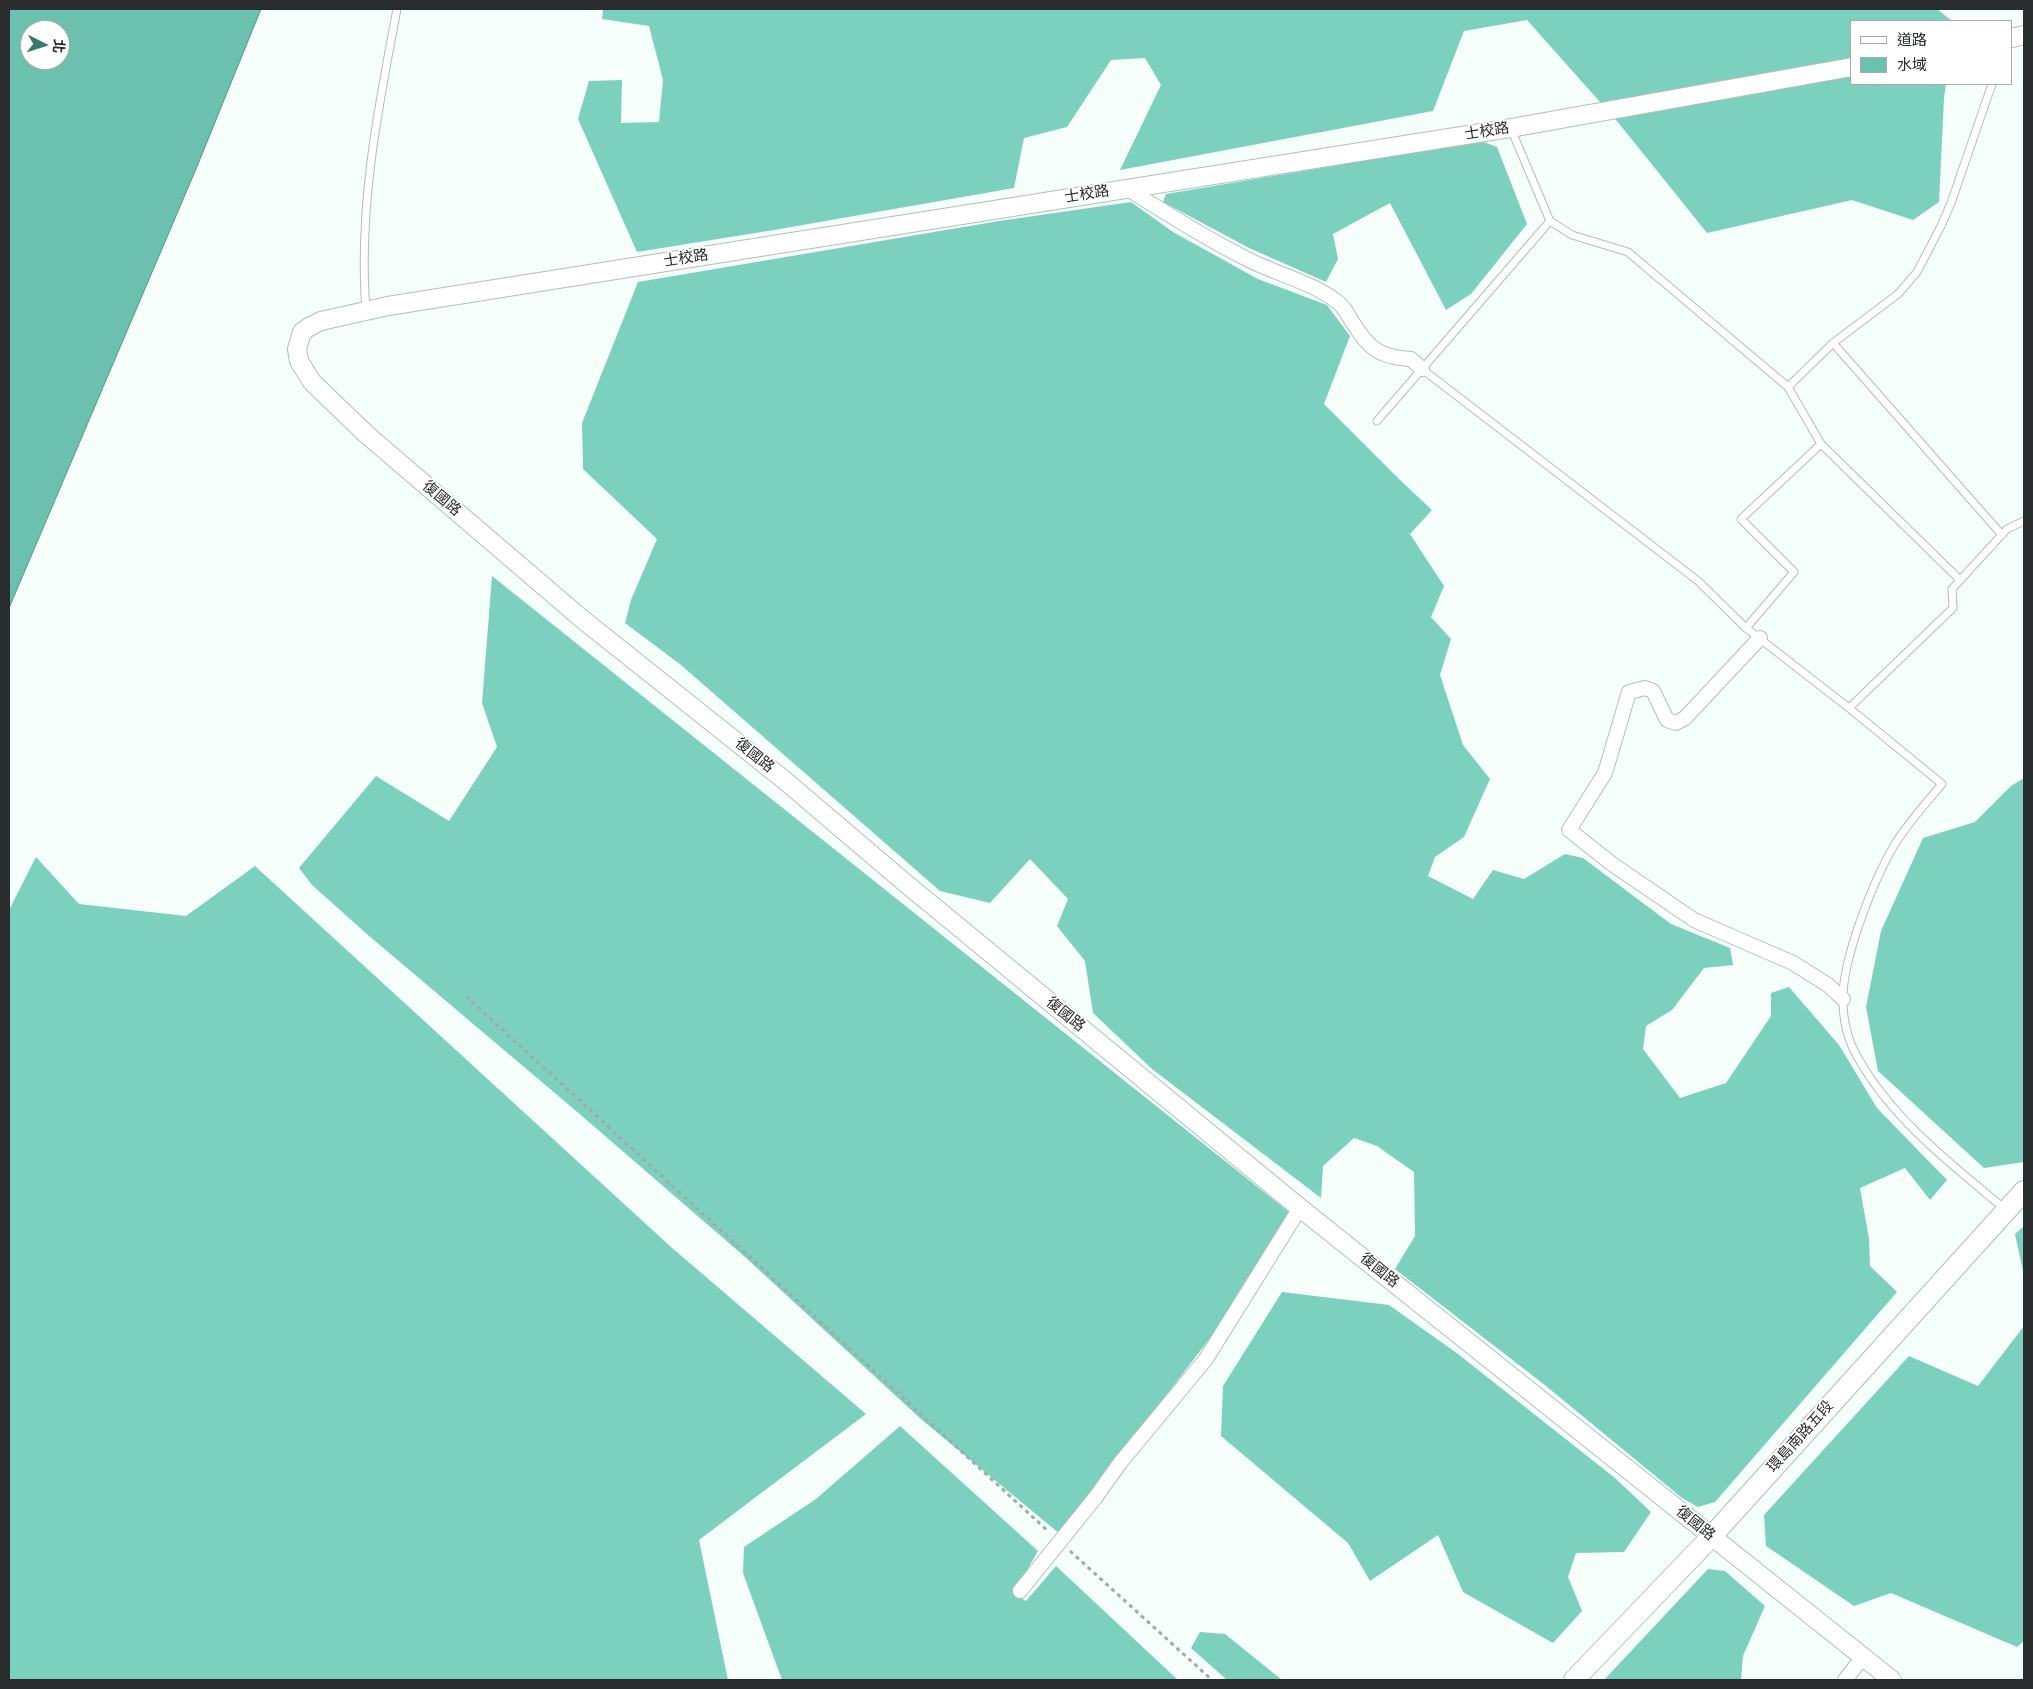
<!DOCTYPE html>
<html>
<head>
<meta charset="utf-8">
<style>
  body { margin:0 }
  #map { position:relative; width:2033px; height:1689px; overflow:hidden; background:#f6fefc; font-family:"Titillium Web","Noto Sans TC",sans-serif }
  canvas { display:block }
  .frame { position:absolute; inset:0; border:10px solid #292c2c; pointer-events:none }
  .legend { position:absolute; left:1850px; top:20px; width:162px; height:65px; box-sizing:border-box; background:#fff; border:1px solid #a9abab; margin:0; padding:6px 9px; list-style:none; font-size:15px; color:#292c2c }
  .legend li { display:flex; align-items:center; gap:10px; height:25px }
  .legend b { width:25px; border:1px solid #a9abab }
  .north { position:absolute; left:20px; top:20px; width:50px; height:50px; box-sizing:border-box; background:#fff; border:1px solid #a9abab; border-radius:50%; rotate:95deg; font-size:14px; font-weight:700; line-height:20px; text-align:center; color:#292c2c }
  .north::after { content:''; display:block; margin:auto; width:18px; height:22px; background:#397c6e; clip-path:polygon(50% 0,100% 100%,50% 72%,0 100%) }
</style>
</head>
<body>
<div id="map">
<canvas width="2033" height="1689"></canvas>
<div class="frame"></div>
<ul class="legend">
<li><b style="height:6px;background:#fff"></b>道路</li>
<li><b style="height:14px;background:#6cc1ae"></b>水域</li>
</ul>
<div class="north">北</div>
</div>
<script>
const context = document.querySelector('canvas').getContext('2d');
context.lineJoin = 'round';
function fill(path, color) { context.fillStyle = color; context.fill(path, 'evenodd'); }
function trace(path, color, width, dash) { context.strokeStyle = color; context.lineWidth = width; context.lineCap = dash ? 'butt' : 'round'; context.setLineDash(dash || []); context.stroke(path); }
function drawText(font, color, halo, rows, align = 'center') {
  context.font = font + ' "Titillium Web","Noto Sans TC",sans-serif'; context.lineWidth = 4; context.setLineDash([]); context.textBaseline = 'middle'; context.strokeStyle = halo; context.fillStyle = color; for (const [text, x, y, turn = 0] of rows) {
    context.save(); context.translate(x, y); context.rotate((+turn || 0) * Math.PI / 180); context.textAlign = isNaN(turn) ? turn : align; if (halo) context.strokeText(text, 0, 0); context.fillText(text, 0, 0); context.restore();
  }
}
const forest = new Path2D(`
  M603,9H1937L1952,21H1852V84H1946L1944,98L1939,202L1913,220L1852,200L1707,233L1617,121L1527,20L1464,31L1433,111L1120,170L1161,85L1145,58L1111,60L1067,127L1024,138L1014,188L774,230L637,252L578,119L589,81L622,80L621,123L659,122L663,80L649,26L602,19Z
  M1481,141L1497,147L1527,224L1471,294L1446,310L1390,203L1333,234L1338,259L1326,282L1249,248L1163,202L1166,194Z
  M1131,202L1173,232L1258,279L1327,305L1350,336L1324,404L1401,481L1432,510L1410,534L1444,586L1431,617L1451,639L1440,675L1463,745L1490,779L1464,837L1435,857L1428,876L1473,899L1493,870L1524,879L1565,854L1583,858L1671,924L1730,948L1733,965L1704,968L1672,1010L1646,1026L1643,1049L1680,1098L1726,1083L1771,1016V993L1789,987L1839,1045L1877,1108L1947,1180L1930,1200L1905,1168L1860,1188L1869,1239L1870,1266L1897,1292L1715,1502L1698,1507L1682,1498L1546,1386L1395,1269L1415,1236L1414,1172L1377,1146L1354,1138L1323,1166L1321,1198L1152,1069L1093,1013L1085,961L1057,926L1068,899L1030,859L990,903L940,891L681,665L625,623L631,600L657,539L583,469L582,423L638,282L999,221Z
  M492,576L1289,1212L1233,1308L1060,1534L922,1420L745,1257L582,1116L368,935L312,885L299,868L376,776L449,821L497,747L482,703Z
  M2024,778V1162L1984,1168L1878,1071L1866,1007L1881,931L1923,838L1975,822L2011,786Z
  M36,857L79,904L186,916L255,866L671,1247L866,1414L699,1540L728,1680H9V910Z
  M2024,1226V1276L2015,1234Z
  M1282,1292L1389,1305L1458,1354L1615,1478L1651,1512L1624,1552L1576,1553L1568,1577L1582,1611L1553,1643L1463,1592L1438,1535L1370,1581L1348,1543L1221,1436L1223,1386Z
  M2024,1326V1641L2017,1647L1891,1593L1854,1606L1766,1546L1764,1515L1909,1356L1978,1386Z
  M900,1426L1038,1551L1014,1593L1026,1601L1056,1566L1178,1680H782L743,1573L744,1547L816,1499Z
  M1708,1569L1725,1571L1765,1606L1743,1656L1741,1680H1604Z
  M1200,1632L1225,1634L1282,1680H1227L1191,1648Z`);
const water = new Path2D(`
  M9,9H261L196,169L9,608ZM30,30H60V60H30Z`);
const path = new Path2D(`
  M466,996L1049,1532
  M1070,1551L1212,1680`);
const service = new Path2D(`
  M1511,129L1550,221L1572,235L1628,252L1788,387L1833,343L2002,535
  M366,311C358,209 378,108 397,9
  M1833,343L1898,294L1917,272L1941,226L1951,203L1992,84
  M1422,369L1698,581L1746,628L1849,708L1942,784C1926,803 1908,823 1895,844C1874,879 1842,959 1843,1000C1843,1020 1848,1041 1858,1058C1893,1120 1952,1165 2005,1209
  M1377,421L1550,221
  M1821,444L1960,580
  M1746,628L1794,572L1741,519L1821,444L1788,387
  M1849,708L1953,608L1952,589L2007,529L2024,521`);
const minor = new Path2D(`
  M1128,189C1167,214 1207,239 1249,260C1277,274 1310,282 1335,300C1343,305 1347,313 1351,320C1369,348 1377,357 1411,359L1422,369
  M1760,638L1685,718L1676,723L1667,720L1653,691L1645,688L1629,692L1605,773L1569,830L1612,864L1694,920L1793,963L1828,985L1843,999
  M1020,1591L1095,1498L1120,1463L1206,1359L1300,1208
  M1845,1680L1863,1657`);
const tertiary = new Path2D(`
  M2012,38L2024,35
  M1852,67L1511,128L388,306L321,321L309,327L302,332L297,349L299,361L312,382L366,434L582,619L783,779L904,882L1300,1208L1892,1680`);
const secondary = new Path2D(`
  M1574,1680L1711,1537L2024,1191`);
const streetNames = [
  ["士校路",1487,132,-9],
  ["士校路",1087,195,-9],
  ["士校路",686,259,-9],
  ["復國路",441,499,40],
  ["復國路",754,756,39],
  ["復國路",1065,1015,39],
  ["復國路",1379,1271,39],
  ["環島南路五段",1801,1437,-48],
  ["復國路",1695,1524,39]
];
fill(forest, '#7cd1be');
fill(water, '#6cc1ae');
trace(water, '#589487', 1);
trace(service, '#b5bdbb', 9);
trace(minor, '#b5bdbb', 16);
trace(tertiary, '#b5bdbb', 20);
trace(secondary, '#b5bdbb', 22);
trace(path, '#a3a9a8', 3, [4, 4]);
trace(service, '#fff', 7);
trace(minor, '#fff', 14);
trace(tertiary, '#fff', 18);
trace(secondary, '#fff', 20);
drawText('15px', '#292c2c', '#fff', streetNames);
</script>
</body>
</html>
